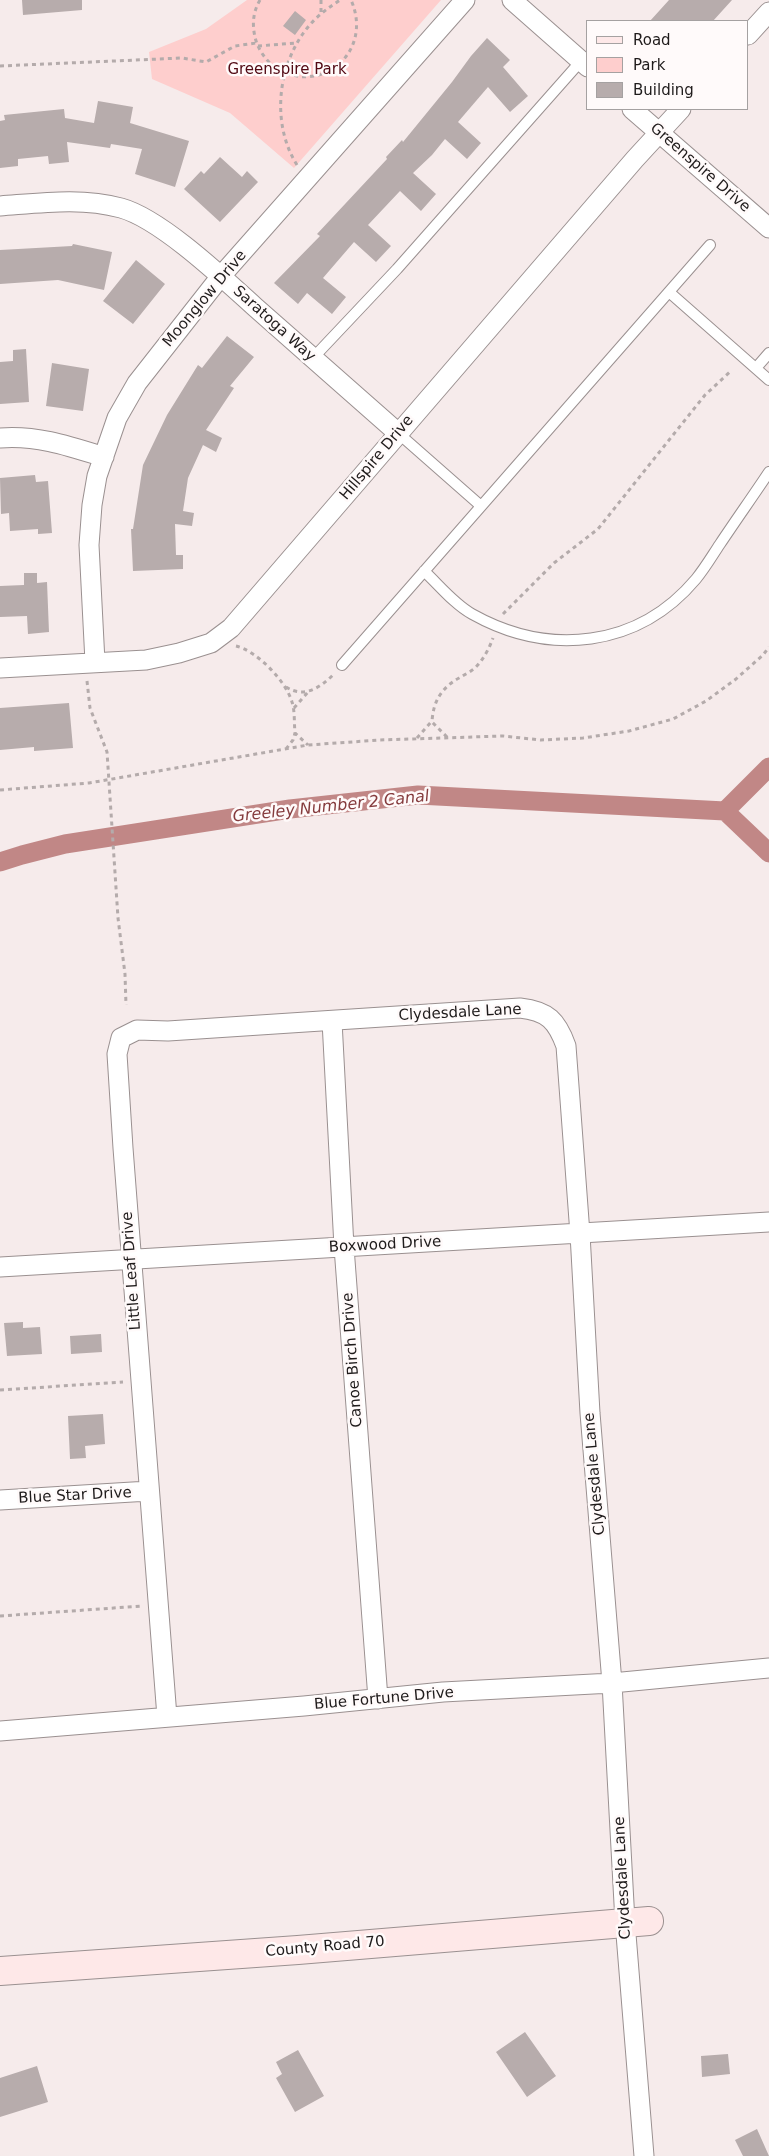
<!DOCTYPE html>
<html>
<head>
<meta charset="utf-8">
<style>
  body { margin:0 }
  #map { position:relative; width:769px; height:2156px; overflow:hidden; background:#f6ebeb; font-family:"DejaVu Sans",sans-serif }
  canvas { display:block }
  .legend { position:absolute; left:586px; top:20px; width:162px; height:90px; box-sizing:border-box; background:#fffafa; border:1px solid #a5a1a1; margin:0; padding:6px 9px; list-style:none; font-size:15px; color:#1f1b1b }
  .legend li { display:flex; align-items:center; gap:10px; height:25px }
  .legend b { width:25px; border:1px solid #a5a1a1 }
</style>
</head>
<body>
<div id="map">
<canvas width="769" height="2156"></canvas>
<ul class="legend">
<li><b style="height:6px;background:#fee8e8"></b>Road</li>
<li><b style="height:14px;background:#fececd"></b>Park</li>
<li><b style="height:14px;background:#b7acac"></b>Building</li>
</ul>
</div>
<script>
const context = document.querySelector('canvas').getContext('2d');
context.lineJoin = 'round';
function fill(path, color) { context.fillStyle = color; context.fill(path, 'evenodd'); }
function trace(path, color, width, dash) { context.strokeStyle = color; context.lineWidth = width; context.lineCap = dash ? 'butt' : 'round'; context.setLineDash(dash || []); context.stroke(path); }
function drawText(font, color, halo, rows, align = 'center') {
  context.font = font + ' "DejaVu Sans",sans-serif'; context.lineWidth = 5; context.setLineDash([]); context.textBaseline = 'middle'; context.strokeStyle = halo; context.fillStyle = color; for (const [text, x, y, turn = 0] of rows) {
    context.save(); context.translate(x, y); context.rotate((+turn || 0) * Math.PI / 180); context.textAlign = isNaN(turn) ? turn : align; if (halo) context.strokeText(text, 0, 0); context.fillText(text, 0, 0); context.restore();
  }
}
const green = new Path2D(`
  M247,0H441L294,168L230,113L152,79L149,52L206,29Z`);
const canal = new Path2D(`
  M725,811L769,767
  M0,862L22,855L65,844L290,809L418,795L725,811L769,853`);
const building = new Path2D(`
  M22,0H82V10L23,15Z
  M669,0H732L713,21H650Z
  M295,11L306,20L295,35L283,26Z
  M487,38L510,60L503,67L528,96L510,112L488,87L458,122L481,143L467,159L445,139L432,155L413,173L436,194L421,211L400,191L368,225L391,246L376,262L354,242L323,278L346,297L332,314L307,293L298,304L274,283L320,236L317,234L387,159L386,157L402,140L403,142L452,82L471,56Z
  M98,101L133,107L130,123L189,141L175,187L135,174L142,149L111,144L110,148L67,142L69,162L49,164L48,156L18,159V166L0,168V121L5,120L4,115L64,109L65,118L94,123Z
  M220,157L242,177L247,171L258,182L220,222L184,189L201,171L204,174Z
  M73,244L112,252L104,290L58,280L0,284V250L72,246Z
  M136,260L165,284L133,324L103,301Z
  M227,336L254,357L230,386L234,388L206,430L222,438L216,452L203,445L188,478L183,511L194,513L192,526L175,524L176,555H183V569L133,571L131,529H133L143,465L167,415L198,365L202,368Z
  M26,349L29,402L0,404V362L13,361V350Z
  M52,363L89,369L83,411L46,406Z
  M35,475L36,482L48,481L52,533L38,534V529L10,531L9,513L1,514L0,478Z
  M24,573H37V583L47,582L49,632L28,634L27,616L0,617V586L24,585Z
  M69,703L73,748L34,751V747L0,750V708Z
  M23,1322V1328L40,1327L42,1354L7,1356L4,1323Z
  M101,1334L102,1352L71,1354L70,1336Z
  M103,1414L105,1444L85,1446L86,1458L70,1459L68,1416Z
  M525,2032L556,2076L527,2097L496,2052Z
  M298,2050L324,2096L295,2112L276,2078L282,2074L276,2062Z
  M728,2054L730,2074L702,2077L701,2056Z
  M37,2066L48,2102L0,2117V2078Z
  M757,2129L769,2156H743L735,2140Z`);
const path = new Path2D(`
  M260,0C253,12 252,24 255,37C257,47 263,56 270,63C316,101 375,54 351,0
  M321,0V12
  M258,46L296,43
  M0,66L182,58L206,62L235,46L256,43
  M297,165C271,124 277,65 308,27C317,16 328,8 340,0
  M503,614L554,563L598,529L705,395L732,370
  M236,646C257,651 286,681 292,702C295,711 294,723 295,733L308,745
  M87,681L90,708L107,752L118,918L125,974L126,1005
  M286,687C305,699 321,687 335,673
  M294,708L308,692
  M447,737L432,722C433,702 441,688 459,678C464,675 470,672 475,668C483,660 489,649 493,638
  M417,738L431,722
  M286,749L293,740L295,733
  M0,790L89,783L308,745L380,740L503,736L541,740L583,738L629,731L673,719L706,701L736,679L763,655L769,647
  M0,1390L123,1382
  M0,1616L142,1606`);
const lane = new Path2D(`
  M669,292L769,380
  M313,358L397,269L581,61
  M756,368L769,353
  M398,433L481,506
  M424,571C439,585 454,604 472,614C549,657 638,648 696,579C705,568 712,556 720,544C736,520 753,496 769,472
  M342,665L710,245`);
const street = new Path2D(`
  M512,0L588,67
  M748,35L769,12
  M632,109L769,228
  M0,206C40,203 82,197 121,208C161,219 224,279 255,307C303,349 350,391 398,433
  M0,438C37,435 69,446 104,457
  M95,662L89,545L92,505L97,476L117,418L137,383L221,276L465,0
  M0,668L146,660L179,653L211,643L231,628L635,159L681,109
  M332,1021L344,1247L378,1699
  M0,1267L769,1222
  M0,1500L149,1491
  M167,1717L123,1148L117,1054L121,1038L137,1030L168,1031L520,1008C548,1011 557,1021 566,1046L580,1234L590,1413L612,1683L625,1922L644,2156
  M0,1731L304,1706L443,1692L612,1683L769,1668`);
const secondary = new Path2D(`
  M0,1971L298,1950L649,1921`);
const parkNames = [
  ["Greenspire Park",287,70]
];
const streetNames = [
  ["Greenspire Drive",700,168,41],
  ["Moonglow Drive",205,299,-50],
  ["Saratoga Way",274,324,42],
  ["Hillspire Drive",377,458,-50],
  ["Clydesdale Lane",460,1013,-3],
  ["Boxwood Drive",385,1245,-3],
  ["Little Leaf Drive",132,1271,-94],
  ["Canoe Birch Drive",353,1360,-94],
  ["Clydesdale Lane",595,1474,-95],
  ["Blue Star Drive",75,1496,-3],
  ["Blue Fortune Drive",384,1699,-5],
  ["Clydesdale Lane",623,1878,-93],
  ["County Road 70",325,1947,-5]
];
const waterNames = [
  ["Greeley Number 2 Canal",331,807,-6]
];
fill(green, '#fececd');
trace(canal, '#c18786', 19);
fill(building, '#b7acac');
trace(lane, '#9a9090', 12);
trace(street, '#9a9090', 21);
trace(secondary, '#9a9090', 30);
trace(path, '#b4abab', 3, [4, 4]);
trace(lane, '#fff', 10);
trace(street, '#fff', 19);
trace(secondary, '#fee8e8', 28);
drawText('15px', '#510913', '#fffafa', parkNames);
drawText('15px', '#1f1b1b', '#fffafa', streetNames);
drawText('italic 16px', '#853b3d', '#fffafa', waterNames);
</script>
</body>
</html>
